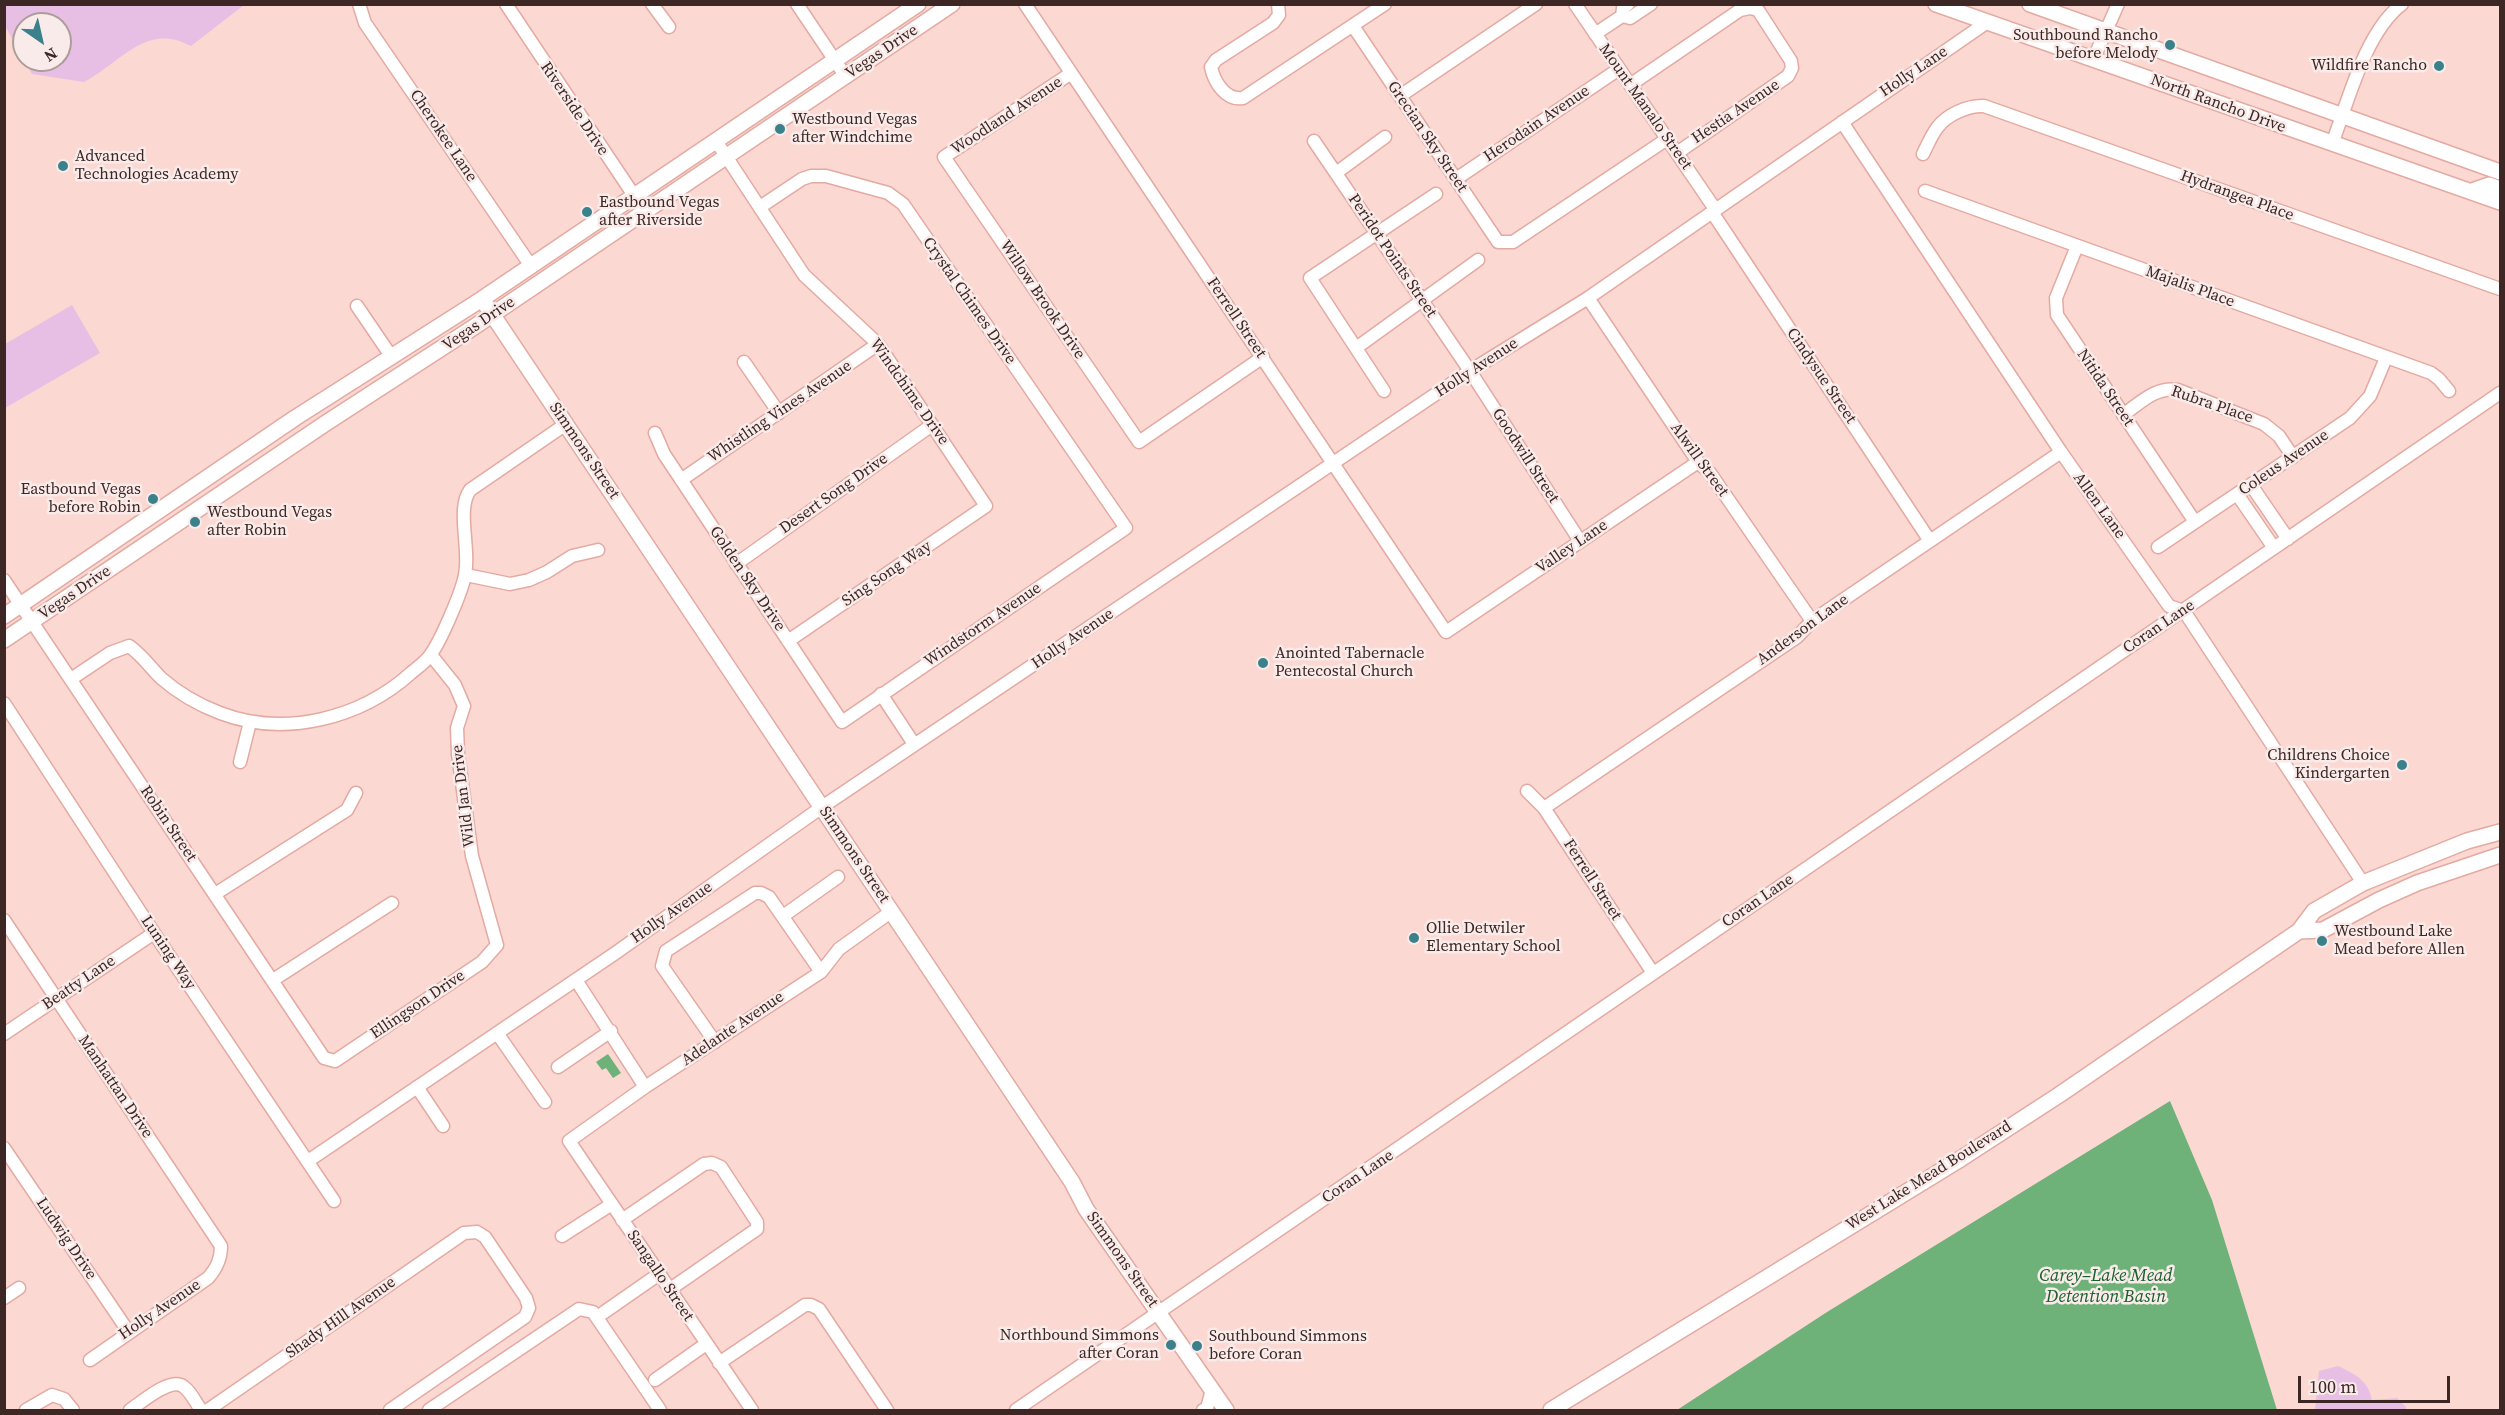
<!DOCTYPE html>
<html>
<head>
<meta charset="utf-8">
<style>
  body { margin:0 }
  #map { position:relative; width:2505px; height:1415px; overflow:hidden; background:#fcd8d2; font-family:"Source Serif 4",serif }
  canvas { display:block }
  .frame { position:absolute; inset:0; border:6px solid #3d2724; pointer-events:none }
  .north { position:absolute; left:12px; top:12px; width:60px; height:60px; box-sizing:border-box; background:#f8ebe9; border:2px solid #ad9d9a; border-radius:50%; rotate:146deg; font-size:16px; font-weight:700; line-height:24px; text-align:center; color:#3d2724 }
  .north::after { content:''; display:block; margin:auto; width:21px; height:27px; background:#3a818b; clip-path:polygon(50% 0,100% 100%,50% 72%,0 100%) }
  .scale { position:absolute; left:2298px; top:1376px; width:152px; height:27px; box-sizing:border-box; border:3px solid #3d2724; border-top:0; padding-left:8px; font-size:18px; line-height:21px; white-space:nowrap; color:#3d2724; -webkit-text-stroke:4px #f8ebe9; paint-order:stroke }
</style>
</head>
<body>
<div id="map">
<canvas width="2505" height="1415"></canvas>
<div class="frame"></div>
<div class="north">N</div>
<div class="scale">100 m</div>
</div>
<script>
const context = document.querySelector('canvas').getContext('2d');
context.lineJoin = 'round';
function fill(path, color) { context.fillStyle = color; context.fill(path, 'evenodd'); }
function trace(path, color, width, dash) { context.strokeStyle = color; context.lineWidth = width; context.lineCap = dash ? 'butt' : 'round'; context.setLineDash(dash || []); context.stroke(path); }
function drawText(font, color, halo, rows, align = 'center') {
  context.font = font + ' "Source Serif 4",serif'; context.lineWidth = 5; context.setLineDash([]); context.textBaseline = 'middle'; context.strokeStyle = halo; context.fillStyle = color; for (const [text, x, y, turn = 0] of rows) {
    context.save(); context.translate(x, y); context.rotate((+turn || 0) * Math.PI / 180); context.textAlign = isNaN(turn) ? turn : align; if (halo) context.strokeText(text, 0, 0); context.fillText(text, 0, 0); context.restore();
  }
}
const green = new Path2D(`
  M4,5L5,4L244,5L191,46C146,22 123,61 84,82L32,74L5,26ZM24,24H60V60H24Z
  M72,305L100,353L5,408V344Z
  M2338,1366C2355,1374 2368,1380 2372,1400L2397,1398L2406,1407V1410H2315L2319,1371Z`);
const water = new Path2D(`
  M608,1054L621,1073L613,1078L606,1068L602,1070L596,1062Z
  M2170,1101L2212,1200L2277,1410H1677L1827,1312Z`);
const minor = new Path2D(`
  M359,4L365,23L531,266
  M506,4L645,212
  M652,4L669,27
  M797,4L846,77
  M1025,4L1446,632L1698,462
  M1278,4L1279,15L1273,23L1216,60L1211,67C1214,82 1226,101 1243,98L1385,4
  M1575,4L1715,209
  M1622,16L1630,18L1651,4
  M1353,26L1498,242H1513L1667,139
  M1595,34L1622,16L1623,8L1628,4
  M2093,60L2118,4
  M1070,74L944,157L1139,442L1263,357
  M1630,85L1740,10L1750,8L1758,10L1791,61L1792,68L1788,76L1677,153
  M1400,96L1536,4
  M1842,122L2061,452L2169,606L2184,611L2363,883
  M716,141L804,275L878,344L986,506L788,641
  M1314,141L1470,371L1580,541
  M2332,144C2348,102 2365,32 2402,4
  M1923,154C1927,146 1931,136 1937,128C1946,115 1968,105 1984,106L2500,289
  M1336,173L1385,137
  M1456,179L1619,69
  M1925,191L2431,373L2439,379L2449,391
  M1712,212L1930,541
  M2077,246L2056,298L2057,315L2195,522
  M1588,298L1698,462L1710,473L1812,621
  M357,306L391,356
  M1356,348L1478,260
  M744,362L779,413
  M1384,391L1310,278L1436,194
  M2123,415C2140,403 2156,386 2178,390L2264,424L2279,436L2293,457
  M655,433L664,454L842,722L1126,528L903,204L888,193L826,176H811L802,179L760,207
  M681,480L878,344
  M2251,485L2288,539
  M2237,494L2274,548
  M2158,547L2350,418L2370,396L2386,358
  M736,564L932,425
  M466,575L510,584L529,580L547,572L572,556L598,550
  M4,580L324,1058L335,1061L482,962L497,945L472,856L458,754L457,728L464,706L455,685L431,655
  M71,679L110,653L129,646C142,655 150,667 161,678C178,693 199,705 220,713C285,738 361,718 411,673C418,667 427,661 431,654C441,640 458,600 463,583C473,553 455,511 470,490L566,424
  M881,694L914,744
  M4,703L154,933L334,1201
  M240,762L250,722
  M1527,791L1544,808L1653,973
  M1544,808L1797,637L1812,621L2061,452
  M215,894L347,810L356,793
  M783,916L838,877
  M4,920L221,1246C221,1259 217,1268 208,1278L90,1360
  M273,980L392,903
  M576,980L645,1087
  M497,1033L545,1102
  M4,1034L154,933
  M715,1042L662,966L666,951L755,893H761L769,897L821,972
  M558,1067L611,1031
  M417,1087L443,1126
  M4,1148L128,1331
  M308,1161L614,954L822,807L1470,371L1588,298L1986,23
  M622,1220L704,1164L712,1163L721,1167L757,1222V1229L669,1290
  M562,1236L612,1204
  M4,1298L19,1288
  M603,1313L659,1274
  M719,1363L805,1305H811L819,1309L887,1410
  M655,1380L706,1344
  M26,1410L52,1395L64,1399L73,1410
  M130,1410C142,1402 171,1376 184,1387C191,1392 196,1403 201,1410
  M208,1410L464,1233L477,1232L485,1237L526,1298L529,1308L525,1317L390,1410
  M429,1410L579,1309L593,1312L660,1410
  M752,1410L569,1141L645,1087L821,972L839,949L892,911
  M1016,1410L2500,393
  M1203,1410L1207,1408L1212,1390`);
const major = new Path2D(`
  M1936,4L2500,202
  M2030,4L2500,172
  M2472,191L2489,185L2500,189
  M482,299L1072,1182L1086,1209L1226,1410
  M4,616L295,418L482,299L918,4
  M4,640L326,423L474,327L952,4
  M2299,931L2323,930L2379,900L2417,883L2500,855
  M1551,1410L1962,1158L2059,1095L2299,931L2314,911L2363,883L2467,841L2500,832`);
const markers = [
  [2170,45,6,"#3a818b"],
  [2439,66,6,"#3a818b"],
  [780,129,6,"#3a818b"],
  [63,166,6,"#3a818b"],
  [587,212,6,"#3a818b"],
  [153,499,6,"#3a818b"],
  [195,522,6,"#3a818b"],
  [1263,663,6,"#3a818b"],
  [2402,765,6,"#3a818b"],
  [1414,938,6,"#3a818b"],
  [2322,941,6,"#3a818b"],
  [1171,1345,6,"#3a818b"],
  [1197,1346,6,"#3a818b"]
];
const poiNames = [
  ["Southbound Rancho",2158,36,"right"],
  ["before Melody",2158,54,"right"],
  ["Wildfire Rancho",2427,66,"right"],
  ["Westbound Vegas",792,120],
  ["after Windchime",792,138],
  ["Advanced",75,157],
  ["Technologies Academy",75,175],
  ["Eastbound Vegas",599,203],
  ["after Riverside",599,221],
  ["Eastbound Vegas",141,490,"right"],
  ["before Robin",141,508,"right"],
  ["Westbound Vegas",207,513],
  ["after Robin",207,531],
  ["Anointed Tabernacle",1275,654],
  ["Pentecostal Church",1275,672],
  ["Childrens Choice",2390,756,"right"],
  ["Kindergarten",2390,774,"right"],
  ["Ollie Detwiler",1426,929],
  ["Elementary School",1426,947],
  ["Westbound Lake",2334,932],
  ["Mead before Allen",2334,950],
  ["Northbound Simmons",1159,1336,"right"],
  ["after Coran",1159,1354,"right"],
  ["Southbound Simmons",1209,1337],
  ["before Coran",1209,1355]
];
const streetNames = [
  ["Vegas Drive",882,52,-34],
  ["Holly Lane",1914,72,-34],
  ["North Rancho Drive",2218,104,20],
  ["Mount Manalo Street",1645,107,55],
  ["Riverside Drive",574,109,56],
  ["Hestia Avenue",1736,112,-34],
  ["Woodland Avenue",1007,116,-33],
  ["Herodain Avenue",1537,124,-34],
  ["Cherokee Lane",443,136,56],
  ["Grecian Sky Street",1427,137,56],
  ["Hydrangea Place",2237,196,20],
  ["Peridot Points Street",1392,256,56],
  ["Majalis Place",2190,287,20],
  ["Willow Brook Drive",1042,300,56],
  ["Crystal Chimes Drive",969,301,55],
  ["Ferrell Street",1236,318,56],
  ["Vegas Drive",479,324,-34],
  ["Holly Avenue",1477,368,-33],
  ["Cindysue Street",1821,376,56],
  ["Nitida Street",2105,388,56],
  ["Windchime Drive",909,392,55],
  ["Rubra Place",2212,405,19],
  ["Whistling Vines Avenue",780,412,-34],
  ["Simmons Street",584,451,56],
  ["Goodwill Street",1525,456,57],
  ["Alwill Street",1699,460,54],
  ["Coleus Avenue",2284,463,-34],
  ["Desert Song Drive",834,494,-35],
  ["Allen Lane",2099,506,54],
  ["Valley Lane",1572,547,-34],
  ["Sing Song Way",887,574,-34],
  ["Golden Sky Drive",747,579,56],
  ["Vegas Drive",75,593,-34],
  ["Windstorm Avenue",983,625,-34],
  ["Coran Lane",2159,627,-34],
  ["Anderson Lane",1803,630,-36],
  ["Holly Avenue",1073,639,-34],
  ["Wild Jan Drive",464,796,-97],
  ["Robin Street",168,824,56],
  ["Simmons Street",854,855,56],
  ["Ferrell Street",1592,880,57],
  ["Coran Lane",1758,901,-34],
  ["Holly Avenue",672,913,-35],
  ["Luning Way",168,953,56],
  ["Beatty Lane",79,983,-34],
  ["Ellingson Drive",418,1005,-34],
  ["Adelante Avenue",733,1029,-34],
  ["Manhattan Drive",115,1087,56],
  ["West Lake Mead Boulevard",1929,1176,-32],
  ["Coran Lane",1358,1177,-34],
  ["Ludwig Drive",66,1239,56],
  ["Simmons Street",1122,1260,55],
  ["Sangallo Street",660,1276,56],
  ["Holly Avenue",160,1310,-34],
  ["Shady Hill Avenue",341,1318,-35]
];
const waterNames = [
  ["Carey–Lake Mead",2106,1276],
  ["Detention Basin",2106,1297]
];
fill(green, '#e7bfe4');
fill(water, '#6fb279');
trace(minor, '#e3aaa2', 15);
trace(major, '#e3aaa2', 18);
trace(minor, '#fff', 12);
trace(major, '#fff', 15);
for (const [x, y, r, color] of markers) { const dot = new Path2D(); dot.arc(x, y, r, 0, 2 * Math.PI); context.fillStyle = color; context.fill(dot); trace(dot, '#f8ebe9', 2); }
drawText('16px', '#3d2724', '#f8ebe9', poiNames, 'left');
drawText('16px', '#3d2724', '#f8ebe9', streetNames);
drawText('italic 18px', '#19602b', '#f8ebe9', waterNames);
</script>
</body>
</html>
